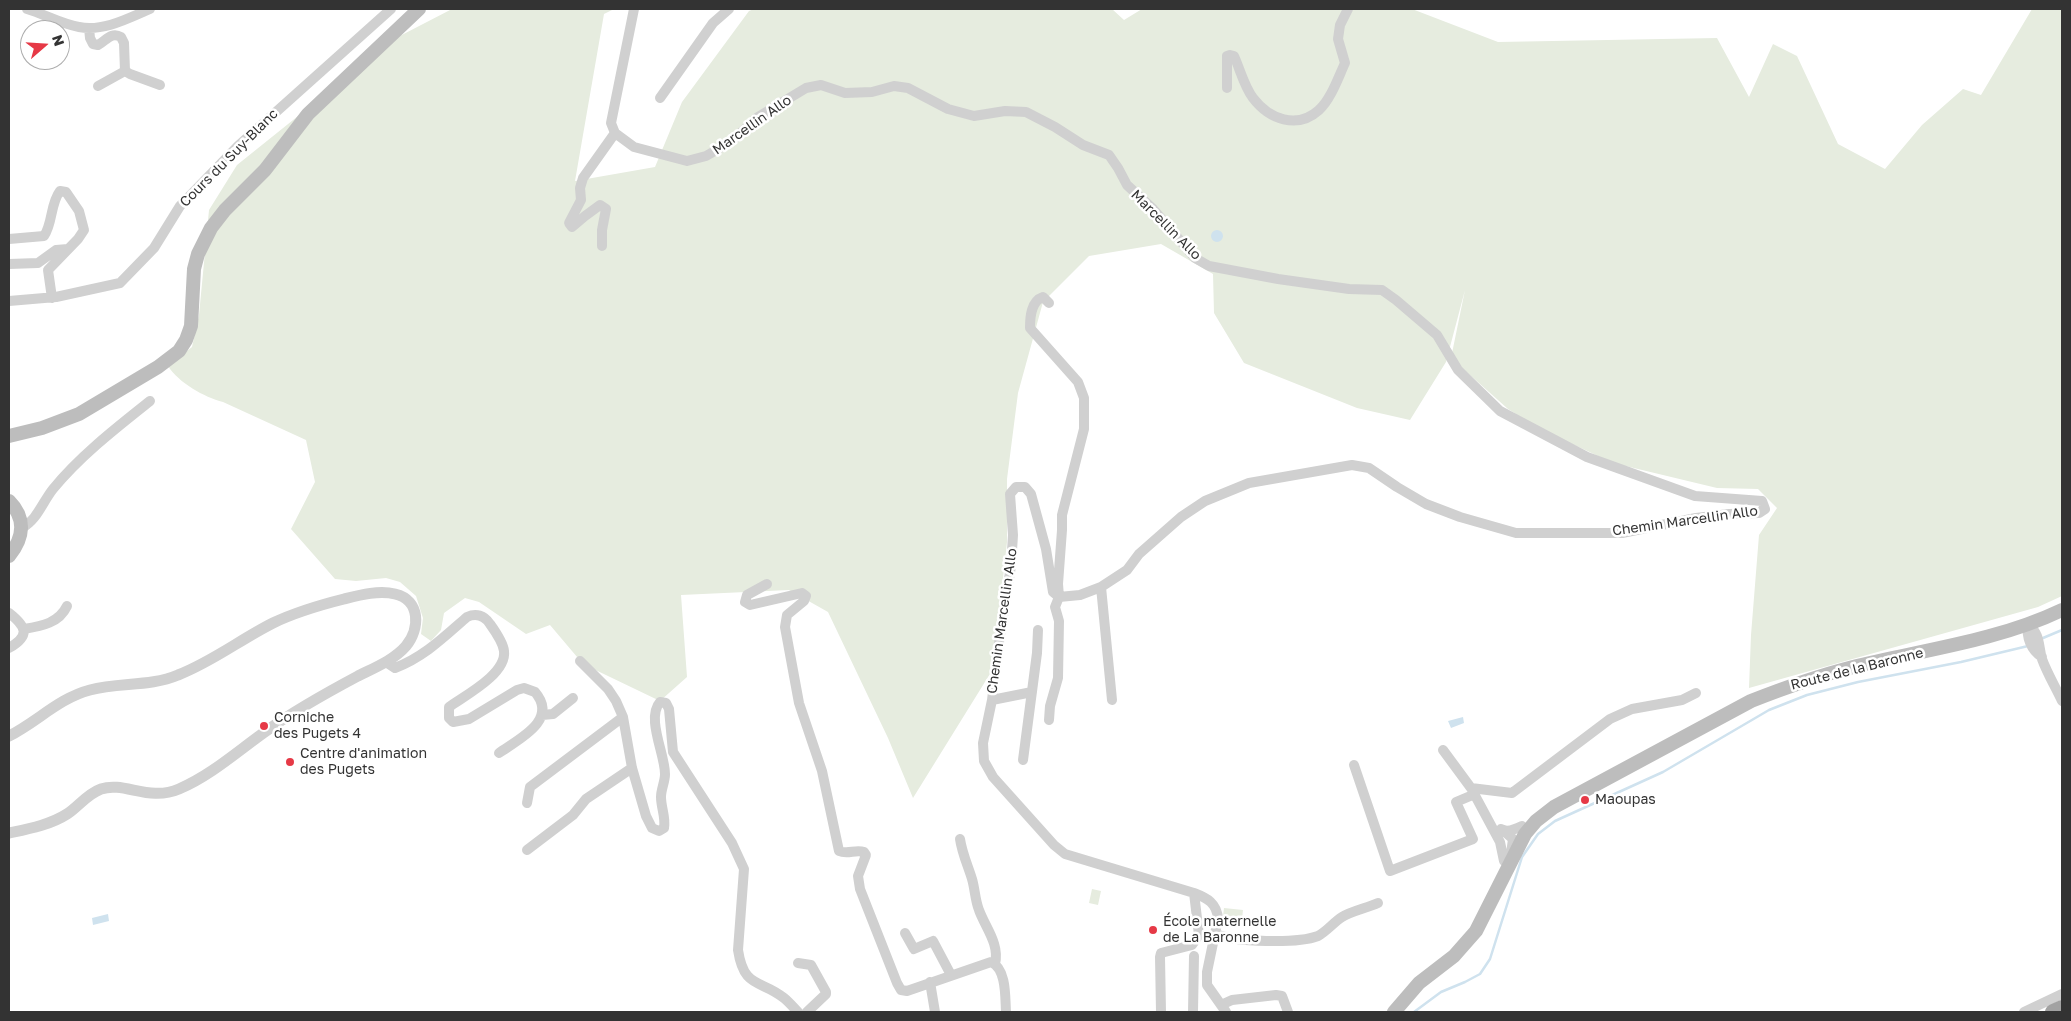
<!DOCTYPE html>
<html>
<head>
<meta charset="utf-8">
<style>
  body { margin:0 }
  #map { position:relative; width:2071px; height:1021px; overflow:hidden; background:#fff; font-family:"Golos Text",sans-serif }
  canvas { display:block }
  .frame { position:absolute; inset:0; border:10px solid #333; pointer-events:none }
  .north { position:absolute; left:20px; top:20px; width:50px; height:50px; box-sizing:border-box; background:#fff; border:1px solid #adadad; border-radius:50%; rotate:71deg; font-size:14px; font-weight:700; line-height:20px; text-align:center; color:#333 }
  .north::after { content:''; display:block; margin:auto; width:18px; height:22px; background:#e63946; clip-path:polygon(50% 0,100% 100%,50% 72%,0 100%) }
</style>
</head>
<body>
<div id="map">
<canvas width="2071" height="1021"></canvas>
<div class="frame"></div>
<div class="north">N</div>
</div>
<script>
const context = document.querySelector('canvas').getContext('2d');
context.lineJoin = 'round';
function fill(path, color) { context.fillStyle = color; context.fill(path, 'evenodd'); }
function trace(path, color, width, dash) { context.strokeStyle = color; context.lineWidth = width; context.lineCap = dash ? 'butt' : 'round'; context.setLineDash(dash || []); context.stroke(path); }
function drawText(font, color, halo, rows, align = 'center') {
  context.font = font + ' "Golos Text",sans-serif'; context.lineWidth = 5; context.setLineDash([]); context.textBaseline = 'middle'; context.strokeStyle = halo; context.fillStyle = color; for (const [text, x, y, turn = 0] of rows) {
    context.save(); context.translate(x, y); context.rotate((+turn || 0) * Math.PI / 180); context.textAlign = isNaN(turn) ? turn : align; if (halo) context.strokeText(text, 0, 0); context.fillText(text, 0, 0); context.restore();
  }
}
const green = new Path2D(`
  M452,9H614L604,14L575,181L655,167L682,102L749,11L754,9H1112L1124,20L1142,9H1412L1498,42L1717,38L1749,97L1773,44L1797,56L1838,144L1885,169L1922,125L1963,89L1981,95L2032,9H2062V596L2038,607L1749,688L1751,635L1759,535L1777,508L1758,489L1717,488L1613,463L1538,428L1508,409L1451,358L1465,290L1446,362L1410,420L1357,408L1244,363L1214,313L1213,274L1161,244L1089,256L1043,302L1018,393L1007,479V542L993,669L913,798L888,738L828,612L789,590L681,595L687,677L660,701L583,664L550,625L526,634L479,602L465,598L444,613L441,630L431,641L421,634L423,618L416,596L400,582L386,578L356,581L335,579L291,529L315,482L306,440L223,402C204,397 179,383 168,366L192,347L199,315L209,210L237,165L394,39Z
  M1092,889L1101,891L1098,905L1089,903Z
  M1224,908L1243,910L1241,928L1222,925Z`);
const water = new Path2D(`
  M1211 236a6 6 0 1 1 12 0a6 6 0 1 1-12 0Z
  M1463,717L1464,723L1451,728L1448,721Z
  M108,914L109,921L93,925L92,918Z`);
const stream = new Path2D(`
  M2043,638L2062,630
  M1414,1012L1441,992L1465,982L1480,974L1490,959L1522,857L1538,834L1555,821L1663,772L1769,710L1807,695L1858,682L1961,662L2028,646`);
const minor = new Path2D(`
  M27,9C44,14 61,24 79,27C103,32 129,18 150,9
  M634,9L611,123L615,133L634,147L687,161L706,156L732,141L758,117L806,88L821,85L845,93L872,92L894,86L908,88L948,109L974,116L1005,111L1026,112L1055,127L1083,145L1109,155L1118,168L1127,185L1153,209L1195,258L1209,266L1278,279L1349,289L1382,290L1396,300L1437,335L1458,370L1500,411L1587,457L1695,496L1762,501L1765,509L1759,513L1729,514L1696,518L1622,533H1516L1460,517L1426,504L1397,487L1369,468L1352,465L1249,483L1205,501L1181,517L1139,554L1127,570L1101,587L1080,595L1059,597L1053,592L1046,549L1031,494L1025,487H1016L1010,494L1013,535L1011,566L1000,635L992,700L983,743L984,761L993,777L1054,845L1065,854L1194,893C1207,898 1217,903 1218,919L1207,972V985L1226,1012
  M89,28L90,38L93,44L98,45C106,41 111,31 121,37L124,43L125,71L130,74L160,85
  M98,86L125,71
  M1227,88V56L1230,55L1234,56C1240,69 1244,86 1253,98C1269,119 1297,130 1319,110C1331,99 1338,78 1345,63L1338,39L1340,25L1348,9
  M660,98L713,23L729,9
  M9,239L44,236C53,223 50,204 60,191L66,192L79,211L84,230L78,239L48,270L52,298
  M602,246V230L606,209L600,205L585,216L572,227L569,223L581,200L580,188L583,178L615,133
  M9,264L38,263L56,250L68,249
  M9,301L56,297L120,283L154,248L180,206L238,146L391,9
  M22,528C37,520 42,503 53,489C80,456 116,428 150,401
  M767,584L747,595L745,602L750,605L802,593L806,596L804,601L787,615L785,627L799,703L822,771L839,851C848,855 855,849 864,852L866,855L858,876L860,889L897,983L901,990L907,991L991,962C1007,969 1005,998 1006,1012
  M1101,587L1112,700
  M9,613C27,627 30,636 9,648
  M2028,624C2041,635 2038,645 2042,659C2047,673 2056,688 2062,701
  M2028,624C2026,637 2031,650 2042,657
  M24,629C42,626 59,623 67,606
  M580,661L608,689L616,701L623,717L632,768L646,816L652,828L659,831L664,828C666,817 661,808 661,797C661,789 665,782 665,774C665,754 646,718 660,702L666,703L669,709L673,752L732,843L744,869L738,950C744,989 760,979 784,998C789,1002 794,1008 798,1012
  M386,662L395,668C424,657 444,637 467,617C476,613 484,615 490,624C495,631 503,642 504,651C507,674 464,696 449,707V718L453,722L469,719L517,690L524,688L535,692C559,720 519,739 499,753
  M992,700L1032,692
  M542,715L553,714L573,698
  M1049,720L1050,706L1058,678L1059,621L1055,607L1059,597L1058,584L1062,530V515L1084,429V398L1078,382L1030,328C1030,317 1031,301 1043,297L1049,303
  M1443,750L1471,788
  M1023,760L1037,653L1038,630
  M1354,765L1390,871L1473,839L1456,802L1475,794
  M527,803L530,787L623,717
  M1501,829C1507,833 1516,829 1522,826
  M1504,831L1513,839L1511,854
  M960,839C962,853 968,866 972,879C975,889 975,900 979,910C985,927 1000,944 995,964
  M527,850L573,815L586,799L632,768
  M1504,861L1500,842L1471,788L1512,793L1610,719L1632,709L1682,700L1696,693
  M905,933L914,949L933,941L951,975
  M1215,934C1235,942 1297,944 1318,936C1326,932 1334,922 1342,917C1352,911 1367,908 1378,903
  M798,963L811,965L826,992V994L807,1012
  M930,982L935,1012
  M1221,1005L1232,1000L1276,995L1282,996L1288,1012
  M1161,1012L1160,957L1161,953L1192,945L1199,935L1194,893
  M1193,1012L1194,956
  M2024,1012L2062,994`);
const tertiary = new Path2D(`
  M9,736C37,722 59,698 90,690C119,682 150,687 178,675C212,662 241,639 273,623C296,612 320,605 344,599C360,595 379,590 395,594C421,600 420,629 406,646C394,660 374,668 358,676C328,692 297,709 269,729C240,749 212,775 179,789C149,802 124,781 101,789C87,794 78,807 67,814C50,825 28,829 9,833`);
const secondary = new Path2D(`
  M9,436L42,428L79,414L158,367L179,351L186,340L191,326L194,269L198,254L211,228L225,210L265,170L308,114L419,9
  M9,501C26,518 24,538 9,556
  M1394,1012L1419,983L1454,956L1476,931L1525,834L1536,821L1554,807L1751,701C1784,688 1818,676 1853,667C1923,650 1997,641 2062,610`);
const trunk = new Path2D(`
  M2053,1012L2062,1008`);
const markers = [
  [264,726,5,"#e63946"],
  [290,762,5,"#e63946"],
  [1585,800,5,"#e63946"],
  [1153,930,5,"#e63946"]
];
const streetNames = [
  ["Marcellin Allo",752,125,-35],
  ["Cours du Suy-Blanc",229,158,-45],
  ["Marcellin Allo",1166,225,45],
  ["Chemin Marcellin Allo",1685,521,-8],
  ["Chemin Marcellin Allo",1002,621,-82],
  ["Route de la Baronne",1857,669,-14]
];
const poiNames = [
  ["Corniche",274,718],
  ["des Pugets 4",274,734],
  ["Centre d'animation",300,754],
  ["des Pugets",300,770],
  ["Maoupas",1595,800],
  ["École maternelle",1163,922],
  ["de La Baronne",1163,938]
];
fill(green, '#e6ecdf');
fill(water, '#cfe2ee');
trace(stream, '#cfe2ee', 2.5);
trace(minor, '#d0d0d0', 10);
trace(tertiary, '#d0d0d0', 11);
trace(secondary, '#bdbdbd', 14);
trace(trunk, '#a2a2a2', 16);
for (const [x, y, r, color] of markers) { const dot = new Path2D(); dot.arc(x, y, r, 0, 2 * Math.PI); context.fillStyle = color; context.fill(dot); trace(dot, '#fff', 2); }
drawText('14px', '#333', '#fff', streetNames);
drawText('14px', '#333', '#fff', poiNames, 'left');
</script>
</body>
</html>
